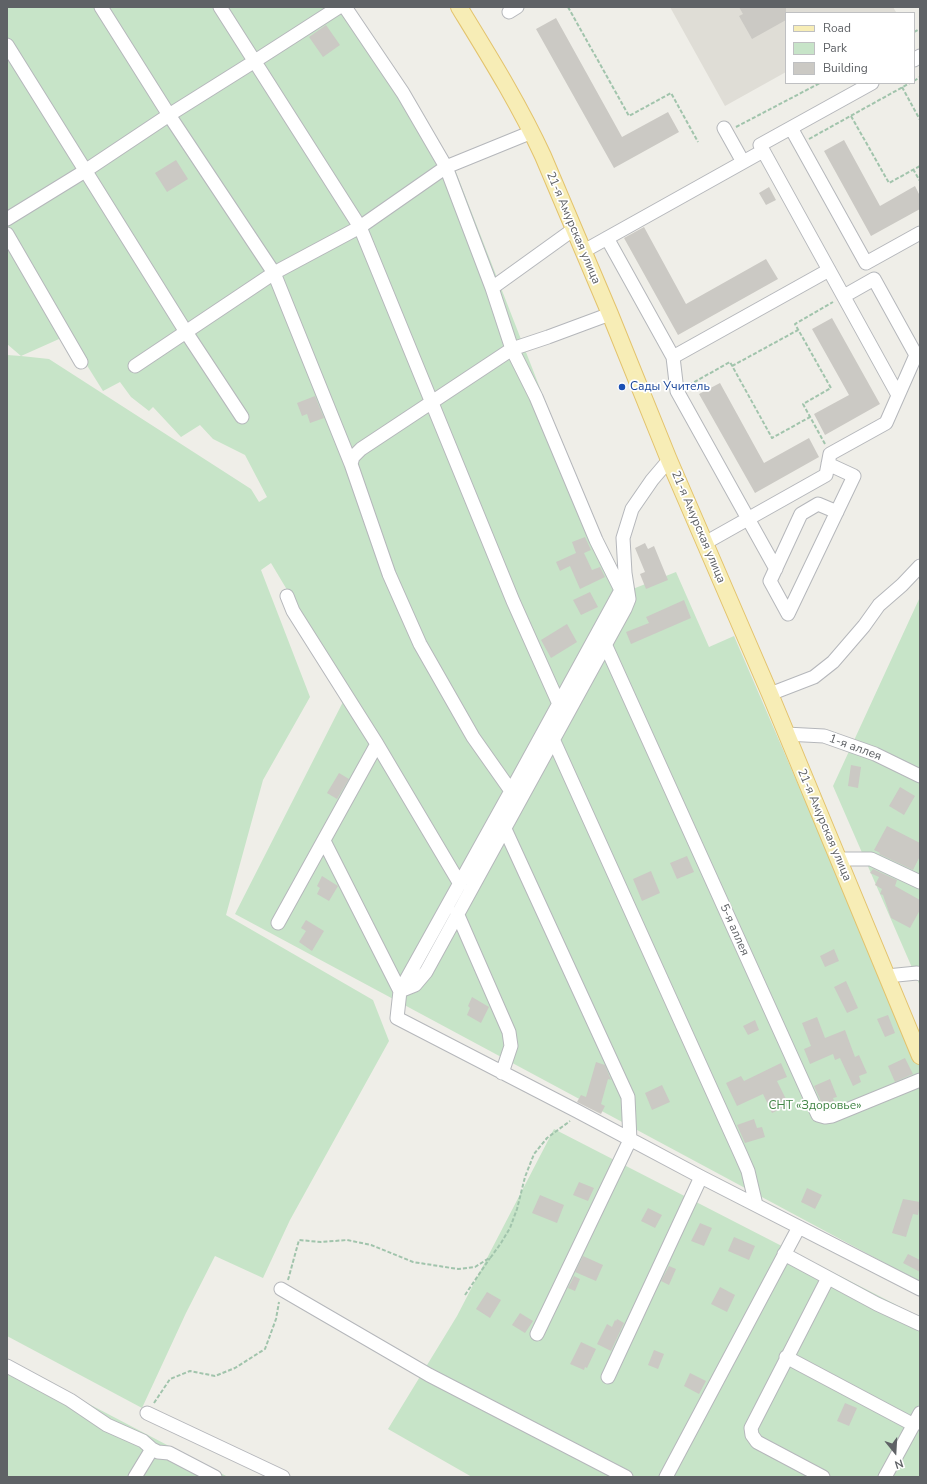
<!DOCTYPE html>
<html>
<head>
<meta charset="utf-8">
<style>
  body { margin:0 }
  #map { position:relative; width:927px; height:1484px; overflow:hidden; background:#efeee8; font-family:"Nunito Sans",sans-serif }
  canvas { display:block }
  .frame { position:absolute; inset:0; border:8px solid #5f6266; pointer-events:none }
  .legend { position:absolute; left:785px; top:12px; width:130px; height:72px; box-sizing:border-box; background:#fff; border:1px solid #bfc0c2; margin:0; padding:5px 7px; list-style:none; font-size:12px; color:#5f6266 }
  .legend li { display:flex; align-items:center; gap:8px; height:20px }
  .legend b { width:20px; border:1px solid #bfc0c2 }
  .north { position:absolute; left:875px; top:1432px; width:40px; height:40px; -webkit-text-stroke:3px #fff; paint-order:stroke; rotate:162deg; font-size:11px; font-weight:700; line-height:16px; text-align:center; color:#5f6266 }
  .north::after { content:''; display:block; margin:auto; width:14px; height:18px; background:#5f6266; clip-path:polygon(50% 0,100% 100%,50% 72%,0 100%) }
</style>
</head>
<body>
<div id="map">
<canvas width="927" height="1484"></canvas>
<div class="frame"></div>
<ul class="legend">
<li><b style="height:5px;background:#f7edb6"></b>Road</li>
<li><b style="height:11px;background:#c7e4c8"></b>Park</li>
<li><b style="height:11px;background:#cbc9c4"></b>Building</li>
</ul>
<div class="north">N</div>
</div>
<script>
const context = document.querySelector('canvas').getContext('2d');
context.lineJoin = 'round';
function fill(path, color) { context.fillStyle = color; context.fill(path, 'evenodd'); }
function trace(path, color, width, dash) { context.strokeStyle = color; context.lineWidth = width; context.lineCap = dash ? 'butt' : 'round'; context.setLineDash(dash || []); context.stroke(path); }
function drawText(font, color, halo, rows, align = 'center') {
  context.font = font + ' "Nunito Sans",sans-serif'; context.lineWidth = 3.5; context.setLineDash([]); context.textBaseline = 'middle'; context.strokeStyle = halo; context.fillStyle = color; for (const [text, x, y, turn = 0] of rows) {
    context.save(); context.translate(x, y); context.rotate((+turn || 0) * Math.PI / 180); context.textAlign = isNaN(turn) ? turn : align; if (halo) context.strokeText(text, 0, 0); context.fillText(text, 0, 0); context.restore();
  }
}
const education = new Path2D(`
  M670,7H893L896,12L893,13H786V72L725,106Z`);
const green = new Path2D(`
  M7,7H353L408,91L454,167L620,594L676,572L709,647L734,636L920,1067V1282L235,914L348,692L271,563L261,570L310,697L263,780L226,915L373,1000L389,1041L290,1220L263,1278L215,1256L186,1313L142,1408L7,1336V355L21,356L7,344ZM68,335L103,391L120,382L131,397L149,411L153,407L181,437L200,425L213,439L245,455L267,497L259,502L251,489L49,359L21,356Z
  M920,597V986L833,786Z
  M554,1129L920,1317V1477H472L388,1429L457,1316Z
  M7,1361L228,1477H7Z`);
const building = new Path2D(`
  M739,7H786V20L752,39L739,16L743,14Z
  M556,18L622,137L668,112L679,132L614,168L536,29Z
  M326,25L340,45L323,57L309,37Z
  M844,140L880,206L915,186L920,196V209L871,236L824,151Z
  M176,160L188,179L167,192L155,173Z
  M769,187L776,200L766,205L759,193Z
  M644,227L686,304L766,259L778,279L678,335L624,238Z
  M832,318L880,404L825,435L814,414L849,395L812,329Z
  M720,383L764,463L809,438L819,457L755,493L699,394Z
  M315,396L324,418L310,423L307,414L302,416L297,403Z
  M585,537L591,550L584,553L592,570L600,567L605,577L580,589L570,566L560,571L556,562L576,553L572,542Z
  M645,543L648,549L654,546L668,580L646,589L640,574L645,572L635,548Z
  M590,592L598,607L581,615L573,600Z
  M684,600L691,618L631,644L626,632L649,623L646,617Z
  M567,624L577,642L551,658L541,640Z
  M851,765L861,767L858,788L848,786Z
  M339,773L349,779L337,799L327,793Z
  M900,787L915,796L904,815L889,806Z
  M887,826L920,843V856L913,870L879,854L880,853L874,850Z
  M687,856L694,872L677,879L670,863Z
  M873,869L897,880L895,886L920,900V910L910,928L891,918L883,895L880,894L882,889L875,885L879,877L870,873Z
  M651,871L660,893L642,901L633,879Z
  M322,876L338,886L329,901L317,894L320,888L317,886Z
  M306,920L324,931L312,951L299,942L306,931L301,928Z
  M834,949L839,961L825,967L820,956Z
  M846,981L858,1008L847,1013L834,987Z
  M472,997L489,1007L481,1023L467,1015L470,1008L468,1006Z
  M888,1015L895,1033L885,1037L877,1019Z
  M817,1017L825,1038L845,1030L855,1057L859,1055L867,1073L859,1076L861,1082L853,1086L840,1058L835,1060L833,1054L810,1064L804,1049L811,1046L802,1023Z
  M755,1020L759,1030L748,1035L743,1026Z
  M905,1058L913,1074L895,1082L888,1066Z
  M596,1062L605,1065L611,1080L608,1079L601,1104L605,1106L601,1114L577,1102L581,1095L586,1097Z
  M781,1063L787,1077L777,1081L789,1105L772,1113L763,1094L737,1106L726,1083L741,1076L744,1081Z
  M830,1079L837,1097L833,1098L836,1106L826,1109L824,1108L814,1086Z
  M662,1085L670,1102L652,1110L645,1093Z
  M754,1119L757,1128L762,1127L765,1137L745,1143L737,1125Z
  M579,1182L594,1188L588,1201L573,1195Z
  M807,1188L822,1195L815,1209L801,1202Z
  M540,1195L564,1205L557,1223L532,1213Z
  M903,1199L920,1202L918,1215L913,1214L906,1237L892,1233Z
  M648,1208L662,1215L655,1228L641,1221Z
  M700,1223L712,1228L704,1246L691,1241Z
  M734,1237L755,1246L749,1260L728,1251Z
  M908,1254L920,1260V1272L903,1263Z
  M583,1256L603,1265L596,1281L575,1272Z
  M669,1266L676,1269L669,1285L661,1281Z
  M574,1276L580,1279L575,1291L568,1288Z
  M720,1287L735,1295L727,1312L711,1304Z
  M487,1292L501,1300L490,1318L476,1309Z
  M520,1313L533,1321L525,1333L512,1325Z
  M617,1319L624,1323L611,1351L597,1344L607,1324L612,1327L615,1320L616,1321Z
  M581,1342L596,1349L587,1368L585,1367L584,1370L570,1364Z
  M654,1350L664,1354L658,1369L648,1365Z
  M690,1373L706,1381L699,1394L684,1386Z
  M845,1403L857,1408L849,1426L837,1421Z`);
const path = new Path2D(`
  M568,7L629,116L671,93L698,142
  M914,32L920,29
  M914,81L920,77
  M902,87L920,120
  M851,116L889,183L920,166
  M736,127L820,83
  M809,139L910,83
  M913,169L920,181
  M732,366L798,330
  M689,385L730,362L772,438L810,417
  M825,444L803,404L831,388L795,324L833,302
  M288,1280L299,1240L321,1242L347,1240L371,1245L413,1262L458,1269L475,1267L491,1257L501,1243L510,1228L517,1209L525,1177L534,1154L547,1138L570,1121
  M465,1295L490,1258
  M154,1403L170,1379L190,1371L215,1376L235,1368L265,1349L276,1319L279,1302`);
const minor = new Path2D(`
  M101,7L169,115L274,273L351,464
  M220,7L360,227L513,601L559,704
  M509,12L517,7
  M7,45L186,332L242,417
  M914,60L920,56
  M872,83L760,145L898,395
  M724,128L743,162
  M791,128L866,263L920,233
  M7,219L85,171L169,115L255,61L339,7
  M7,234L81,362
  M607,238L673,357L677,391L776,569
  M584,251L763,151
  M492,288L574,229
  M610,314L548,337L512,349L361,449L353,457L351,464L389,574L420,644L473,737L511,791L400,991L397,1018L577,1111L701,1177L920,1289
  M673,357L829,270
  M135,366L274,273L360,227L446,167L403,93L345,7
  M705,543L826,475L830,454L886,423L916,355L874,279L844,296
  M287,596L293,611L377,744L460,884
  M788,614L854,476L828,464
  M788,614L770,581L801,514L818,504L837,512
  M605,644L818,1115L825,1117L832,1116L920,1080
  M770,694L814,677L833,662L864,626L879,605L902,585L920,566
  M786,734L824,736L875,754L920,776
  M553,739L741,1155L748,1171L756,1205
  M511,791L621,590L596,540L536,397L512,349L492,288L446,167L532,132
  M504,827L628,1097L630,1140L537,1334
  M324,841L400,991L415,985L426,972L625,609L629,599L625,573L623,538L632,509L652,480L669,460
  M838,859H871L920,882
  M457,913L509,1032L511,1046L502,1073
  M278,923L377,744
  M887,976L917,973L920,974
  M784,1254L877,1304L920,1324
  M281,1289L429,1375L626,1477
  M786,1357L914,1425
  M7,1366L70,1400L107,1425L143,1441L152,1449L158,1452L169,1453L215,1477
  M608,1377L701,1177
  M147,1413L283,1477
  M135,1477L152,1449
  M666,1477L799,1227
  M823,1477L757,1442L752,1435L751,1428L828,1278
  M885,1477L920,1413`);
const major = new Path2D(`
  M459,7C489,56 519,104 543,156L610,314L669,460L770,694L920,1056`);
const markers = [
  [622,387,4,"#1a4fb4"]
];
const streetNames = [
  ["21-я Амурская улица",573,228,67],
  ["21-я Амурская улица",698,527,67],
  ["1-я аллея",855,748,20],
  ["21-я Амурская улица",824,825,67],
  ["5-я аллея",734,930,66]
];
const transitNames = [
  ["Сады Учитель",630,387]
];
const parkNames = [
  ["СНТ «Здоровье»",815,1106]
];
fill(education, '#dfddd6');
fill(green, '#c7e4c8');
fill(building, '#cbc9c4');
trace(minor, '#b5b7bb', 15);
trace(major, '#e3c36d', 18);
trace(path, '#a1c4ac', 2, [4, 2]);
trace(minor, '#fff', 13);
trace(major, '#f7edb6', 16);
for (const [x, y, r, color] of markers) { const dot = new Path2D(); dot.arc(x, y, r, 0, 2 * Math.PI); context.fillStyle = color; context.fill(dot); trace(dot, '#fff', 1.5); }
drawText('12px', '#5f6266', '#fff', streetNames);
drawText('12px', '#164399', '#fff', transitNames, 'left');
drawText('12px', '#408444', '#fff', parkNames);
</script>
</body>
</html>
